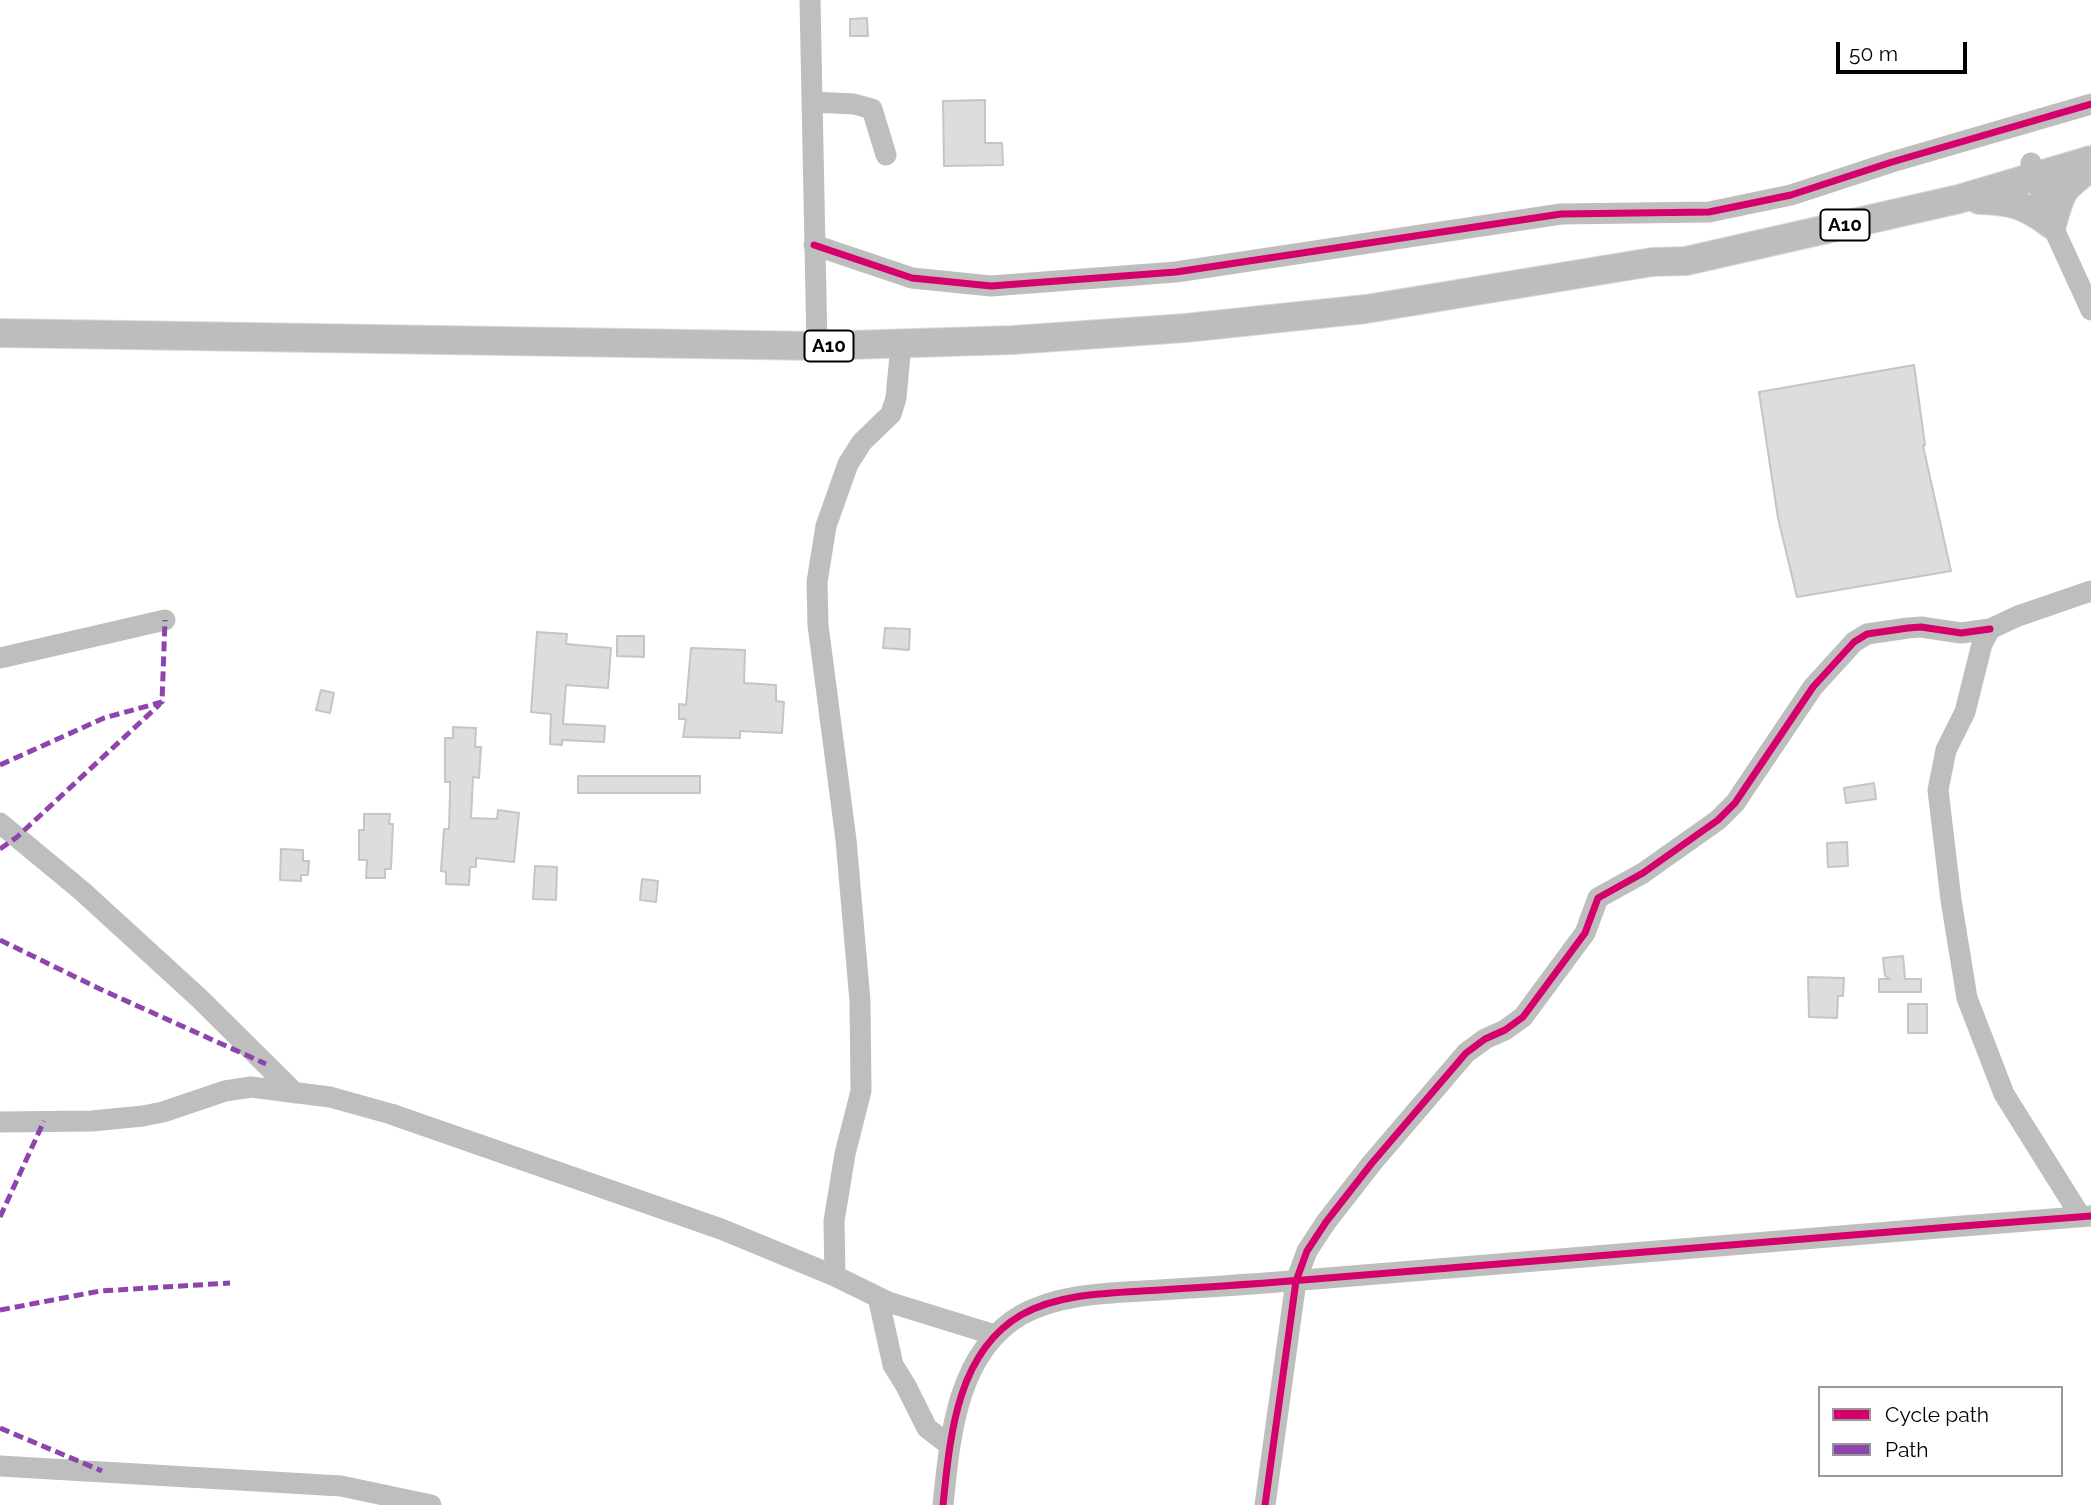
<!DOCTYPE html>
<html>
<head>
<meta charset="utf-8">
<style>
  body { margin:0 }
  #map { position:relative; width:2091px; height:1505px; overflow:hidden; background:#fff; font-family:Raleway,sans-serif }
  canvas { display:block }
  .legend { position:absolute; left:1818px; top:1386px; width:245px; height:91px; box-sizing:border-box; background:#fff; border:2px solid #999; margin:0; padding:9px 12px; list-style:none; font-size:21px; color:#000 }
  .legend li { display:flex; align-items:center; gap:14px; height:35px }
  .legend b { width:35px; border:2px solid #999 }
  .scale { position:absolute; left:1836px; top:42px; width:131px; height:32px; box-sizing:border-box; border:4px solid #000; border-top:0; padding-left:9px; font-size:21px; line-height:24px; white-space:nowrap; color:#000; -webkit-text-stroke:5px #fff; paint-order:stroke }
</style>
</head>
<body>
<div id="map">
<canvas width="2091" height="1505"></canvas>
<ul class="legend">
<li><b style="height:9px;background:#d6006c"></b>Cycle path</li>
<li><b style="height:9px;background:#8e44ad"></b>Path</li>
</ul>
<div class="scale">50 m</div>
</div>
<script>
const context = document.querySelector('canvas').getContext('2d');
context.lineJoin = 'round';
function fill(path, color) { context.fillStyle = color; context.fill(path, 'evenodd'); }
function trace(path, color, width, dash) { context.strokeStyle = color; context.lineWidth = width; context.lineCap = dash ? 'butt' : 'round'; context.setLineDash(dash || []); context.stroke(path); }
function drawText(font, color, halo, rows, align = 'center') {
  context.font = font + ' Raleway,sans-serif'; context.lineWidth = 7; context.setLineDash([]); context.textBaseline = 'middle'; context.strokeStyle = halo; context.fillStyle = color; for (const [text, x, y, turn = 0] of rows) {
    context.save(); context.translate(x, y); context.rotate((+turn || 0) * Math.PI / 180); context.textAlign = isNaN(turn) ? turn : align; if (halo) context.strokeText(text, 0, 0); context.fillText(text, 0, 0); context.restore();
  }
}
const building = new Path2D(`
  M867,18L868,36H850V19Z
  M985,100V143H1002L1003,165L944,166L943,101Z
  M1914,365L1925,445L1923,446L1951,571L1797,597L1778,518L1759,392Z
  M885,628L910,629L909,650L883,648Z
  M537,632L567,634L566,644L611,648L608,688L566,685L563,724L605,726L604,742L562,740V745L550,744L551,714L531,712Z
  M617,636H644V657L617,656Z
  M691,648L745,650L744,683L776,685V701L784,702L782,733L740,731V738L683,737L686,719H679V704L686,705Z
  M321,690L334,693L330,713L316,710Z
  M453,727L476,728L475,747H481L479,778L473,777L471,818L497,819L498,810L519,813L514,862L476,858V867H470L469,885L446,884V872L441,871L444,829H449L450,793V782H445V738H453Z
  M578,776H700V793H578Z
  M1874,783L1876,799L1846,803L1844,788Z
  M364,814H390L389,824H393L391,869H385V878H366L367,860H359V830H364Z
  M1847,842L1848,866L1828,867L1827,843Z
  M281,849L303,850V861H309L308,875H301V881L280,880Z
  M535,866L557,867L556,900L533,899Z
  M642,879L658,881L656,902L640,900Z
  M1903,956L1905,979H1921V992H1879V979H1890L1885,976L1883,958Z
  M1808,977L1844,978L1843,996H1838L1837,1018L1809,1017Z
  M1908,1004H1927V1033H1908Z`);
const minor = new Path2D(`
  M810,0L817,346
  M812,102L854,104L872,109L886,155
  M2031,163L2052,225L2091,310
  M814,245L912,278L991,286L1176,272L1561,214L1709,212L1791,195L1892,162L2091,104
  M0,658L165,620
  M0,823L82,891L199,998L295,1093
  M0,1122L92,1121L143,1116L163,1112L225,1091L251,1087L330,1097L391,1114L721,1229L835,1276L888,1302L995,1335
  M2081,1217L2004,1094L1967,998L1951,900L1938,790L1946,750L1965,712L1982,644L1990,629L2018,616L2091,591
  M835,1276L834,1221L845,1154L861,1091L860,1001L846,840L818,625L817,582L826,526L848,464L862,442L891,414L896,398L901,344
  M878,1297L893,1365L906,1386L927,1428L949,1445
  M0,1466L341,1486L431,1505
  M943,1505C950,1438 956,1353 1021,1315C1062,1292 1115,1293 1160,1290C1208,1287 1255,1284 1303,1280C1565,1259 1828,1236 2091,1216
  M1265,1505L1296,1281L1307,1251L1326,1222L1372,1163L1466,1053L1485,1039L1505,1030L1523,1017L1585,933L1598,898L1643,873L1718,820L1735,803L1813,687L1854,642L1867,634L1908,628L1921,627L1961,633L1990,629`);
const major = new Path2D(`
  M1979,200C2012,201 2026,205 2052,225C2062,189 2061,190 2091,167
  M0,333L817,346L1013,340L1185,328L1366,309L1652,262L1686,261L1959,199L2091,160`);
const quiet = new Path2D(`
  M0,765L104,718L162,702L165,620
  M0,849L17,837L160,704
  M0,940L100,989L266,1064
  M0,1217L44,1121
  M0,1310L100,1291L230,1283
  M0,1428L102,1471`);
const cycleway = new Path2D(`
  M814,245L912,278L991,286L1176,272L1561,214L1709,212L1791,195L1892,162L2091,104
  M943,1505C950,1438 956,1353 1021,1315C1062,1292 1115,1293 1160,1290C1208,1287 1255,1284 1303,1280C1565,1259 1828,1236 2091,1216
  M1265,1505L1296,1281L1307,1251L1326,1222L1372,1163L1466,1053L1485,1039L1505,1030L1523,1017L1585,933L1598,898L1643,873L1718,820L1735,803L1813,687L1854,642L1867,634L1908,628L1921,627L1961,633L1990,629`);
const shields = [
  [1845,225,49],
  [829,346,49]
];
const shieldNames = [
  ["A10",1845,225],
  ["A10",829,346]
];
fill(building, '#ddd');
trace(building, '#c5c5c5', 2);
trace(major, '#dbdbdb', 30);
trace(minor, '#bebebe', 21);
trace(major, '#bdbdbd', 28);
trace(quiet, '#8e44ad', 5, [10, 5]);
trace(cycleway, '#d6006c', 7);
for (const [x, y, w] of shields) { const box = new Path2D(); box.roundRect(x - w / 2, y - 15.5, w, 31, 5); context.fillStyle = '#fff'; context.fill(box); trace(box, '#000', 2); }
drawText('bold 19px', '#000', null, shieldNames);
</script>
</body>
</html>
